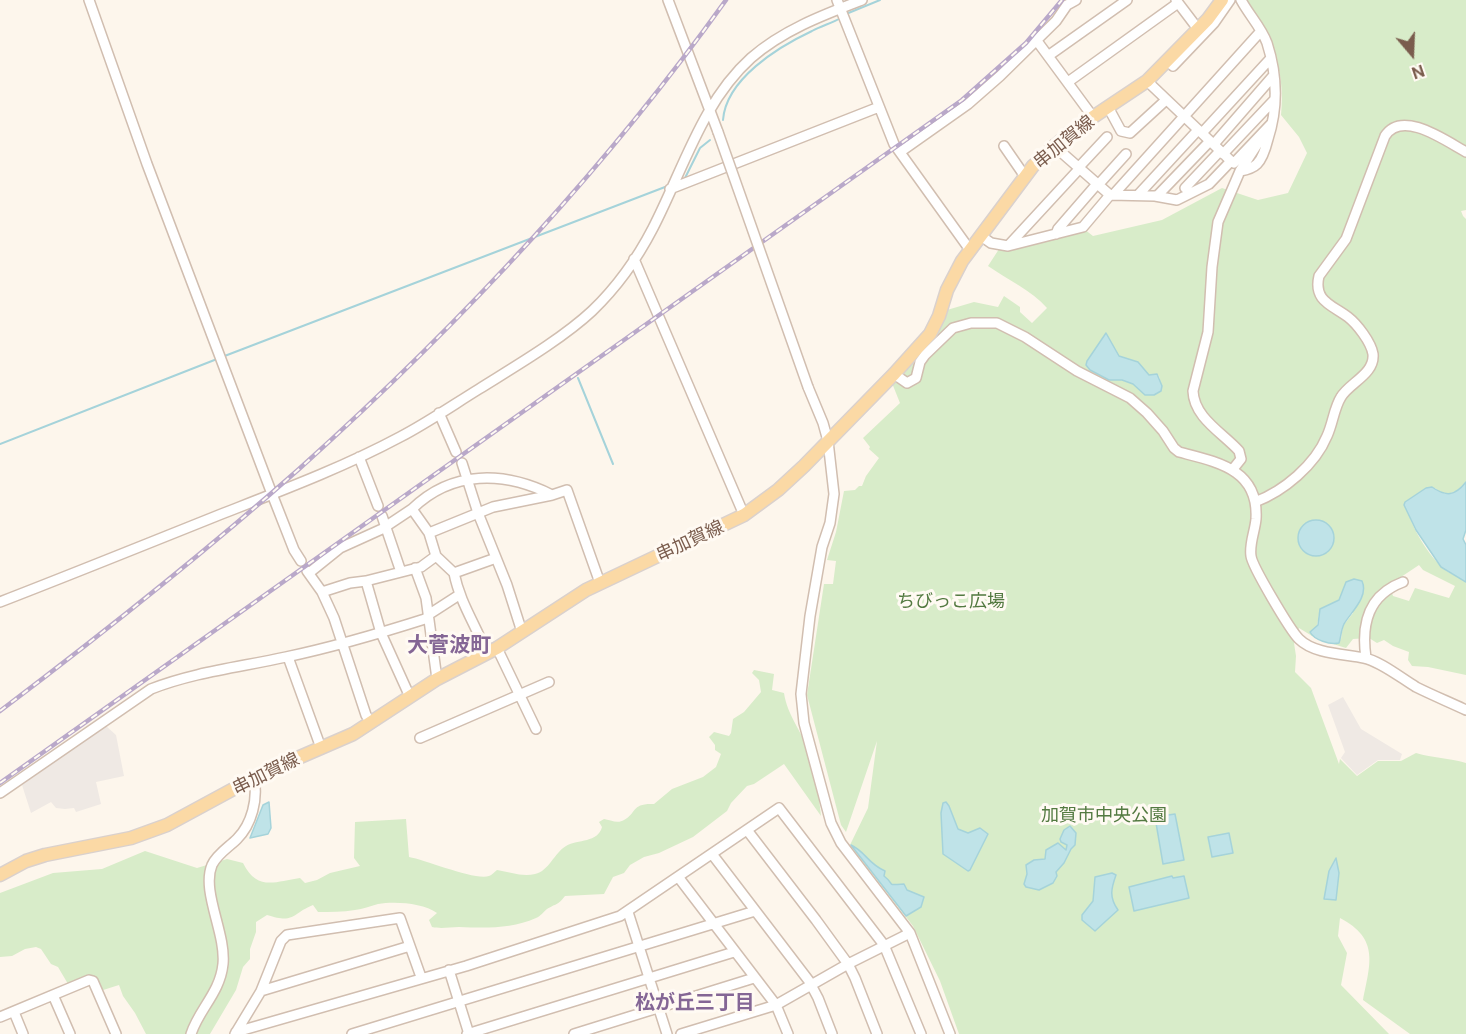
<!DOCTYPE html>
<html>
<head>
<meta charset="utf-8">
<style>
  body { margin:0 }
  #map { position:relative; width:1466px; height:1034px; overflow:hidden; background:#fdf6ec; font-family:"Public Sans",sans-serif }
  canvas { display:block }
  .north { position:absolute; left:1382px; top:24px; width:60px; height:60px; -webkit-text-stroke:4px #fffaf3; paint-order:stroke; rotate:161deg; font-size:16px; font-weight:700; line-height:24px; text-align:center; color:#7a5c4d }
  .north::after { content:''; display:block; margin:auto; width:21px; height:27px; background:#7a5c4d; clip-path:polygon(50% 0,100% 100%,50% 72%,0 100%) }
</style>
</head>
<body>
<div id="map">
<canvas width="1466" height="1034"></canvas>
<div class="north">N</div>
</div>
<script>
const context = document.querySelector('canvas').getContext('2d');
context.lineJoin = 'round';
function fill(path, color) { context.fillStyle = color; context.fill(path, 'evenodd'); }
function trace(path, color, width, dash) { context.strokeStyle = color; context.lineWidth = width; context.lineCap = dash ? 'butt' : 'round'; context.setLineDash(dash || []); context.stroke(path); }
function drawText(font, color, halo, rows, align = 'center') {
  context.font = font + ' "Public Sans","Noto Sans JP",sans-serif'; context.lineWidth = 6; context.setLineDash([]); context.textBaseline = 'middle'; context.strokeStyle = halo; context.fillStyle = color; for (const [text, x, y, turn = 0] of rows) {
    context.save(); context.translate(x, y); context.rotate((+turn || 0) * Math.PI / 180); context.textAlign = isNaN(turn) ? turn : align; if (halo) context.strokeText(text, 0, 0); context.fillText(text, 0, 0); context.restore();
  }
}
const industrial = new Path2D(`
  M1343,697L1361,729L1402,754L1400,760H1378L1357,775L1341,758L1345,752L1328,705Z
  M106,726L116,735L124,776L96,782L101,804L76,812L74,808L65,809L56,808L51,802L31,813L22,785Z`);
const green = new Path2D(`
  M1246,0H1466V210L1461,211L1463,216L1466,219V482C1457,493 1446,498 1435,488H1426L1405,502C1410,524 1425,551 1442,567C1448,574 1459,576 1466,582V675L1428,667L1412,666L1408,660L1409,652L1393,646L1384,640L1377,643L1369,638L1353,639L1346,648L1317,639L1299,628L1294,643L1296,656L1295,672L1311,688L1339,764L1340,759L1357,776L1378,761H1401L1416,753C1433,758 1449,758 1466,763V1034H1410L1363,1000C1370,964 1380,939 1340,918L1338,936L1347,953L1341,985L1389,1034H959L940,981L913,926L850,845L868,808L877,741L846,832L841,825L807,695L824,584H833L836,561L827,560L836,532L844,491L855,490L859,486H862L866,476L879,458L869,449L870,447L863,438L900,403L892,383L947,310L974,302L998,307L1004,296L1020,307V312L1032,323L1047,308C1031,290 1008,280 988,266L1001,246L1084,229L1093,236L1162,220L1222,188L1258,200L1288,193L1307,153L1299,137L1281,115C1286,71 1271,35 1246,0ZM1106,334L1119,356L1138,362L1149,375L1155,374L1159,376L1162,389L1154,395H1145L1133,384L1121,380H1109L1086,363ZM1318,520L1326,523L1333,532L1328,552C1317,559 1306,556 1299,545L1301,528L1308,522ZM1419,565L1423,570L1455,586L1449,598L1415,588L1409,601L1393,596L1392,593L1402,587L1398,579ZM1354,579L1353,613L1343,626L1341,639L1334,644L1317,639L1310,632L1317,626L1319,614L1339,600L1346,582Z
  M754,670L774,674L772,690L784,693C787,715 803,733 810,755C816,774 819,796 821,816L784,764L754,784L747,786L731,803L727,811L693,837L659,853L644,857L630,865L624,873L613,877L604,894L565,896C557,906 557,903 547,909C543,912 541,916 536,918C511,929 486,928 459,927C449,927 442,929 432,927L429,920L437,913C423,903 395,901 378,904C370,906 363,909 355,910C343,912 330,912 318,912L313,905C291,914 295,924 267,915L256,922V932L250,949V959L243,967L236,990L210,1034H146L135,1013L123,996L119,985L100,991L94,979L88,976L68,984L58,967L51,964L41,949L36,947L25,949L12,956L0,957V893L53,873L102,869L145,851L197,868L227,859L243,863C257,891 274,882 300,878L305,883L317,880L330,873L360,866L354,858L355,822L406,819L409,857C426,860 476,881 489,876C492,875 494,872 497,870C510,872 522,877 535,874C549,871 554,853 566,846C578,839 598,843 602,827L599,822L604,819C610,820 618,824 624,820C637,813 631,803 654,804L672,789L703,777L716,767L721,754L715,750V745L709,737L714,732L729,736L731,733L733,719L744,712L761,692L759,680L752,673Z`);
const water = new Path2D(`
  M1106,333L1119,356L1138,362L1149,375L1157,374L1162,386L1161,391L1154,395H1145L1133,384L1122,380H1109L1090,370L1086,365L1087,361Z
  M1466,482V530L1463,539L1466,545V582L1441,567L1416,530L1404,505L1405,502L1426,488L1432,487C1446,497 1455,496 1466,482Z
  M1298 538a18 18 0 1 1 36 0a18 18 0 1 1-36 0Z
  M1354,579L1362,581C1369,597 1351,612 1344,624C1341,630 1341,637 1339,643C1330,645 1314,640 1310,632L1318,625L1320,609L1339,600L1346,582Z
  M269,802L271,828L268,834L250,838L263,805Z
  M946,802L949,806L958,829L968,833L980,828L988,834L970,870L968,871L943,854L941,813L943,803Z
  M1175,814L1184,860L1163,864L1155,817Z
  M1070,826L1076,833L1075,845L1071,849L1064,863L1056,872L1057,876L1053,883L1039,890L1026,887L1024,884L1027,874L1026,865L1034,860L1045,859L1046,850L1058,843L1066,850L1067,845L1061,842L1060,839L1064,830Z
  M1229,833L1233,853L1212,857L1208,837Z
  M851,845C866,852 867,863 885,871L884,876C897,886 884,885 904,884L907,890L924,897L921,907L906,916Z
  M1336,858L1339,873L1336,900L1324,899L1329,871Z
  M1112,873L1116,875C1111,889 1109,897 1118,910L1095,931L1082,920V915L1093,901L1095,877Z
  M1172,876L1173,878L1184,876L1189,898L1134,911L1129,887Z`);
const stream = new Path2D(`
  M846,14L880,0
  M723,120C726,79 778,47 812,31C821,26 832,23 841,18
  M684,180L700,148L710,140
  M222,357L665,187
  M578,378L613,464
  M0,444L217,359`);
const minor = new Path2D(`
  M89,0L147,164L272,494L294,550L301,561
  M668,0L718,132
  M837,0L894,144L970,250
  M1176,0L1198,29
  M1037,41L1093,117
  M1048,56L1127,0
  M1168,62L1173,66L1214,23L1230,0
  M1147,81L1231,161L1234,163L1272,123
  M1068,82L1178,3
  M1108,107L1121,131L1130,133L1166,100
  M1202,133L1271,58
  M1214,144L1274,75
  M1053,145L1110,195
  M1004,146L1024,175
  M900,152L968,104L1000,76L1056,21L1067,5L1076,0
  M1223,154L1275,99
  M1079,167L1107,137
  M1240,171L1260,140
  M1098,185L1126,154
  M1185,188L1220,151
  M670,189L879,107
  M1114,194L1261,31
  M1138,195L1198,130
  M1155,196L1177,200L1209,184L1231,161
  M1056,234L1058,229L1097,184
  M981,236L991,243L1008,246L1083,227L1110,195L1155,196L1158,195L1210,141
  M1008,246L1080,168
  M634,259L744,515
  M894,374L907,383L916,378L920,362L925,355L953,328L971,323H997L1025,337L1077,371L1130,398L1147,413L1163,431L1174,448L1179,452C1217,462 1259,469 1256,519C1255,531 1249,544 1251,556C1252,566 1290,630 1299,639C1314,654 1344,654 1364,658C1380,661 1401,678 1416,687C1432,695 1449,702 1466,710
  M808,387L823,423L828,441L834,494L830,523L822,547L810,616L801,694L804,723L831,823L841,843L910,933L950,1034
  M439,413L456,452
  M359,457L378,506
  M462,463L478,513L507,585L522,632
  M1233,469L1241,459L1239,451C1223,433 1194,418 1193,391L1208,332L1212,267L1218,222L1240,171C1246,170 1253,168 1257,164C1263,158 1266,147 1268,139C1278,108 1277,74 1267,43C1261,27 1249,15 1241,0
  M1255,502C1284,491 1315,465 1327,436C1333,423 1334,408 1341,397C1349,383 1375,374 1373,354C1371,342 1357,324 1348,317C1332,305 1313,301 1319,276L1346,239L1385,136C1402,109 1446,141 1466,152
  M412,509C452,470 504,471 552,495L567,490L600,583
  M382,516L401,572
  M429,533L493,507L552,495
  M415,568L426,598L437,679
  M307,571L322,592L334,618L366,715L371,723
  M309,573L340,548L382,529L412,509L429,533L436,556L454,573L496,558
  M454,573C460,603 476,625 487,654
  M322,592L350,583L366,581
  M0,602C75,573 149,543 224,513C283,490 344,467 400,437C427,423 453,405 479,389C514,367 562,339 592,311C616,288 638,257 653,228C683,170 702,102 751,58C783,30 823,15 862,0
  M428,615L459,595
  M497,648L536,729
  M288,657L321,748
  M1366,658C1361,624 1368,595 1403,582
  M410,697L381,633L366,581L421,567L436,556
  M420,738L549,682
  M0,793L151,689C194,672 241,667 286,657C334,647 381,633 428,618
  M747,830L816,920L848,964L855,978L877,1034
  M712,854L809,981L818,998L832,1034
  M679,878L776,1005L788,1034
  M628,912L667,1034
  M449,970L469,1034
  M261,991L410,946
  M53,995L70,1034
  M14,1012L23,1034
  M0,1017L89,980L93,981L116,1034
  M236,1032L466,966L620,916L779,808L884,945L921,1034
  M191,1034C199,1009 220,993 223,964C226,933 201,891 212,865C217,854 229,847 237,839C252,824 258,799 254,779
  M235,1034L261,991L281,941L287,935L400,918L421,977
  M352,1034L755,911
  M467,1034L734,952
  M574,1034L754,978
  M681,1034L776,1005L848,964L910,933`);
const major = new Path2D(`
  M0,875L26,861L45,855L131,838L167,825L263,773L353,734L437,679L497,648L586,590L744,515L778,490L804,466L894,374L930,334L939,316L947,290L962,261L1033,166L1069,133L1147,81L1208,19L1222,0`);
const rail = new Path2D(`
  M0,711C102,634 203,554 299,469C456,328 603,172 726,0
  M0,783L962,100L1026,43L1062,0`);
const minorBridge = new Path2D(`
  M718,132L808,387`);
const streetNames = [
  ["串加賀線",1064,142,-39],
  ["串加賀線",690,541,-25],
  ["串加賀線",266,774,-26]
];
const parkNames = [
  ["ちびっこ広場",951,601],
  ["加賀市中央公園",1104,815]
];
const neighbourhoodNames = [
  ["松が丘三丁目",695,1003]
];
const quarterNames = [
  ["大菅波町",449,646]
];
fill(industrial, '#efe9e4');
fill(green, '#d8ecc9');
fill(water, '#bfe3e8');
trace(water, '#a5d3da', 1.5);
trace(stream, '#a5d3da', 2);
trace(minor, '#d1beb0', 12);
trace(major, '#dad1cd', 15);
trace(minor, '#fff', 9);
trace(major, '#fbd9a5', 12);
trace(rail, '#b9a8c9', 4.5);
trace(rail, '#fffaf3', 2, [7]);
trace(minorBridge, '#d1beb0', 12, []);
trace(minorBridge, '#fff', 9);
drawText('18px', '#7a5c4d', '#fffaf3', streetNames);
drawText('18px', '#537a41', '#fffaf3', parkNames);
drawText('bold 20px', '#846695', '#fffaf3', neighbourhoodNames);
drawText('bold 21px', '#846695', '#fffaf3', quarterNames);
</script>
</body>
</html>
